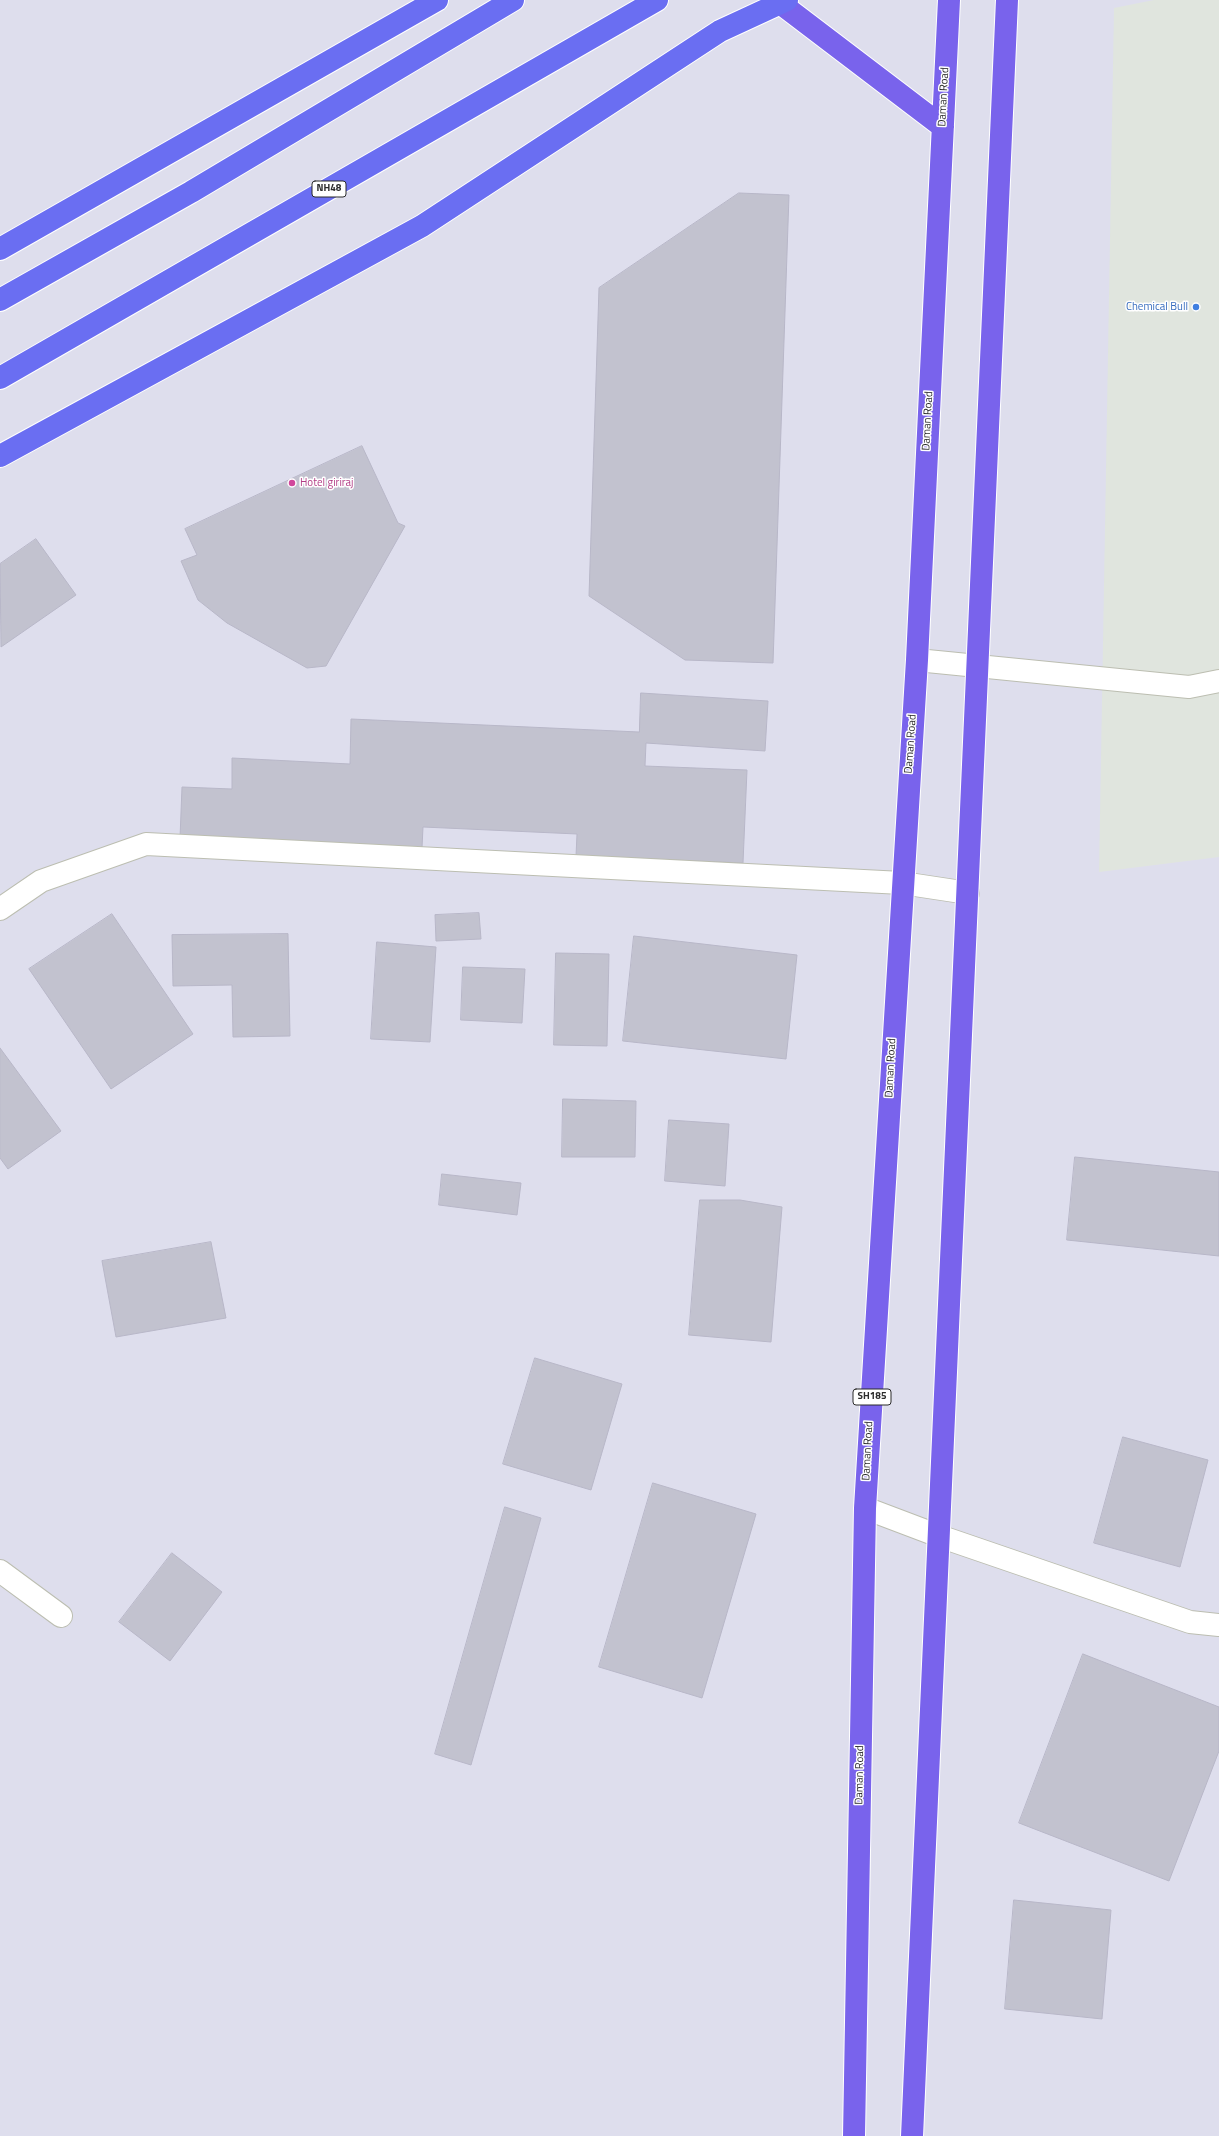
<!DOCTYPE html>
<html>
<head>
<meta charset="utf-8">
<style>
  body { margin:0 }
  canvas { display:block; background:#dedeed }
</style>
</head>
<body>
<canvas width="1219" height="2136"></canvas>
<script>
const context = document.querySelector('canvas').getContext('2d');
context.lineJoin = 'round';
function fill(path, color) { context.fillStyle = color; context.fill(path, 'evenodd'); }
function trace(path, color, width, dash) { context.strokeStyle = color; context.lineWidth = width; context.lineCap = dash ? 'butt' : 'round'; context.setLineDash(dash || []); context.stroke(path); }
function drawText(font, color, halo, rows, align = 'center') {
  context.font = font + ' "Titillium Web",sans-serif'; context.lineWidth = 3; context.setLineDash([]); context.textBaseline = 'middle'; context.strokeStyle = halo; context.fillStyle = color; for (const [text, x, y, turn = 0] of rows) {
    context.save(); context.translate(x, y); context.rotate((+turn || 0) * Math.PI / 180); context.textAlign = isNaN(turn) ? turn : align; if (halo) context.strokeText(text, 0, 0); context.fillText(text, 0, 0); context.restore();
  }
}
const industrial = new Path2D(`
  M1154,0H1219V857L1099,872L1114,8Z`);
const building = new Path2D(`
  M739,193L789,195L773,663L685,660L589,596L599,288Z
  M362,446L398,523L405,526L326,666L307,668L227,623L198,600L181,561L197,555L185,529Z
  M36,539L76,595L1,647L0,564Z
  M641,693L768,701L765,751L646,743L645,766L747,770L743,863L576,856L577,834L423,827L422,848L180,838L182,787L232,789V758L350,764L351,719L639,732Z
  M479,913L481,939L436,941L435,915Z
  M112,914L193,1034L111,1089L29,969Z
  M288,934L290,1036L233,1037L232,985L173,986L172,935Z
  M634,936L797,955L786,1059L623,1041Z
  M377,942L436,947L430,1042L371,1039Z
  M556,953L609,954L607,1046L554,1045Z
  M463,967L525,969L522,1023L461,1020Z
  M0,1048L61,1131L8,1169L0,1158Z
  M563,1099L636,1101L635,1157H562Z
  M669,1120L729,1124L725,1186L665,1181Z
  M1075,1157L1219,1172V1256L1067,1240Z
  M442,1174L521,1183L517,1215L439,1205Z
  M700,1200H740L782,1207L771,1342L689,1335Z
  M211,1242L226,1318L116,1337L102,1261Z
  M535,1358L622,1384L591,1490L503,1464Z
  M1123,1437L1208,1460L1180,1567L1094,1543Z
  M653,1483L756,1514L702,1698L599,1667Z
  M505,1507L541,1518L471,1765L435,1754Z
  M172,1553L222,1592L170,1661L119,1622Z
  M1083,1654L1219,1707V1751L1169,1881L1019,1823Z
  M1014,1900L1111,1910L1102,2019L1005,2009Z`);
const minor = new Path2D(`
  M917,660L1189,687L1219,681
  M0,909L41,881L146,844L902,883L968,893
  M865,1508L939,1536L1190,1622L1219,1625
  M0,1571L61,1616`);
const primary = new Path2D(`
  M780,3L943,127
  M854,2136L865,1508L917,660L949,0
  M912,2136L1007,0`);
const trunk = new Path2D(`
  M0,249L437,0
  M0,300L191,192L513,0
  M0,378L657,0
  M0,456L422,226L720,31L787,0`);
const markers = [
  [1196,307,4,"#3f7fe0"],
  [292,483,4,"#d1479c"]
];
const shields = [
  [329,189,34],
  [872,1397,38]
];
const shieldNames = [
  ["NH48",329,189],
  ["SH185",872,1397]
];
const streetNames = [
  ["Daman Road",944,97,-87],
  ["Daman Road",928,421,-87],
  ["Daman Road",911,744,-86],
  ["Daman Road",891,1068,-87],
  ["Daman Road",868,1451,-87],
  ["Daman Road",860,1775,-89]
];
const shopNames = [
  ["Chemical Bull",1188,307]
];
const hotelNames = [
  ["Hotel giriraj",300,483]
];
fill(industrial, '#e0e5de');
fill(building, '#c2c2cf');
trace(building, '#b8b7c8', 1);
trace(minor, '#bcbeb1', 24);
trace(primary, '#fff', 24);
trace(trunk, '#fff', 24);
trace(minor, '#fff', 22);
trace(primary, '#7963ec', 22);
trace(trunk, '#6a6ef2', 22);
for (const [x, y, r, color] of markers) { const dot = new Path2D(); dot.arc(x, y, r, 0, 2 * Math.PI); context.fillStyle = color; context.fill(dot); trace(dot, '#fff', 1.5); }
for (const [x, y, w] of shields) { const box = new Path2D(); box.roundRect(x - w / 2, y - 8, w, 16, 3); context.fillStyle = '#fff'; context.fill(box); trace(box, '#2b2b2b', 1); }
drawText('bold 10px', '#2b2b2b', null, shieldNames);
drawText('11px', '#2b2b2b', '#fff', streetNames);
drawText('11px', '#366cbe', '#fff', shopNames, 'right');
drawText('11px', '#b23c85', '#fff', hotelNames, 'left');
</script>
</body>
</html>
